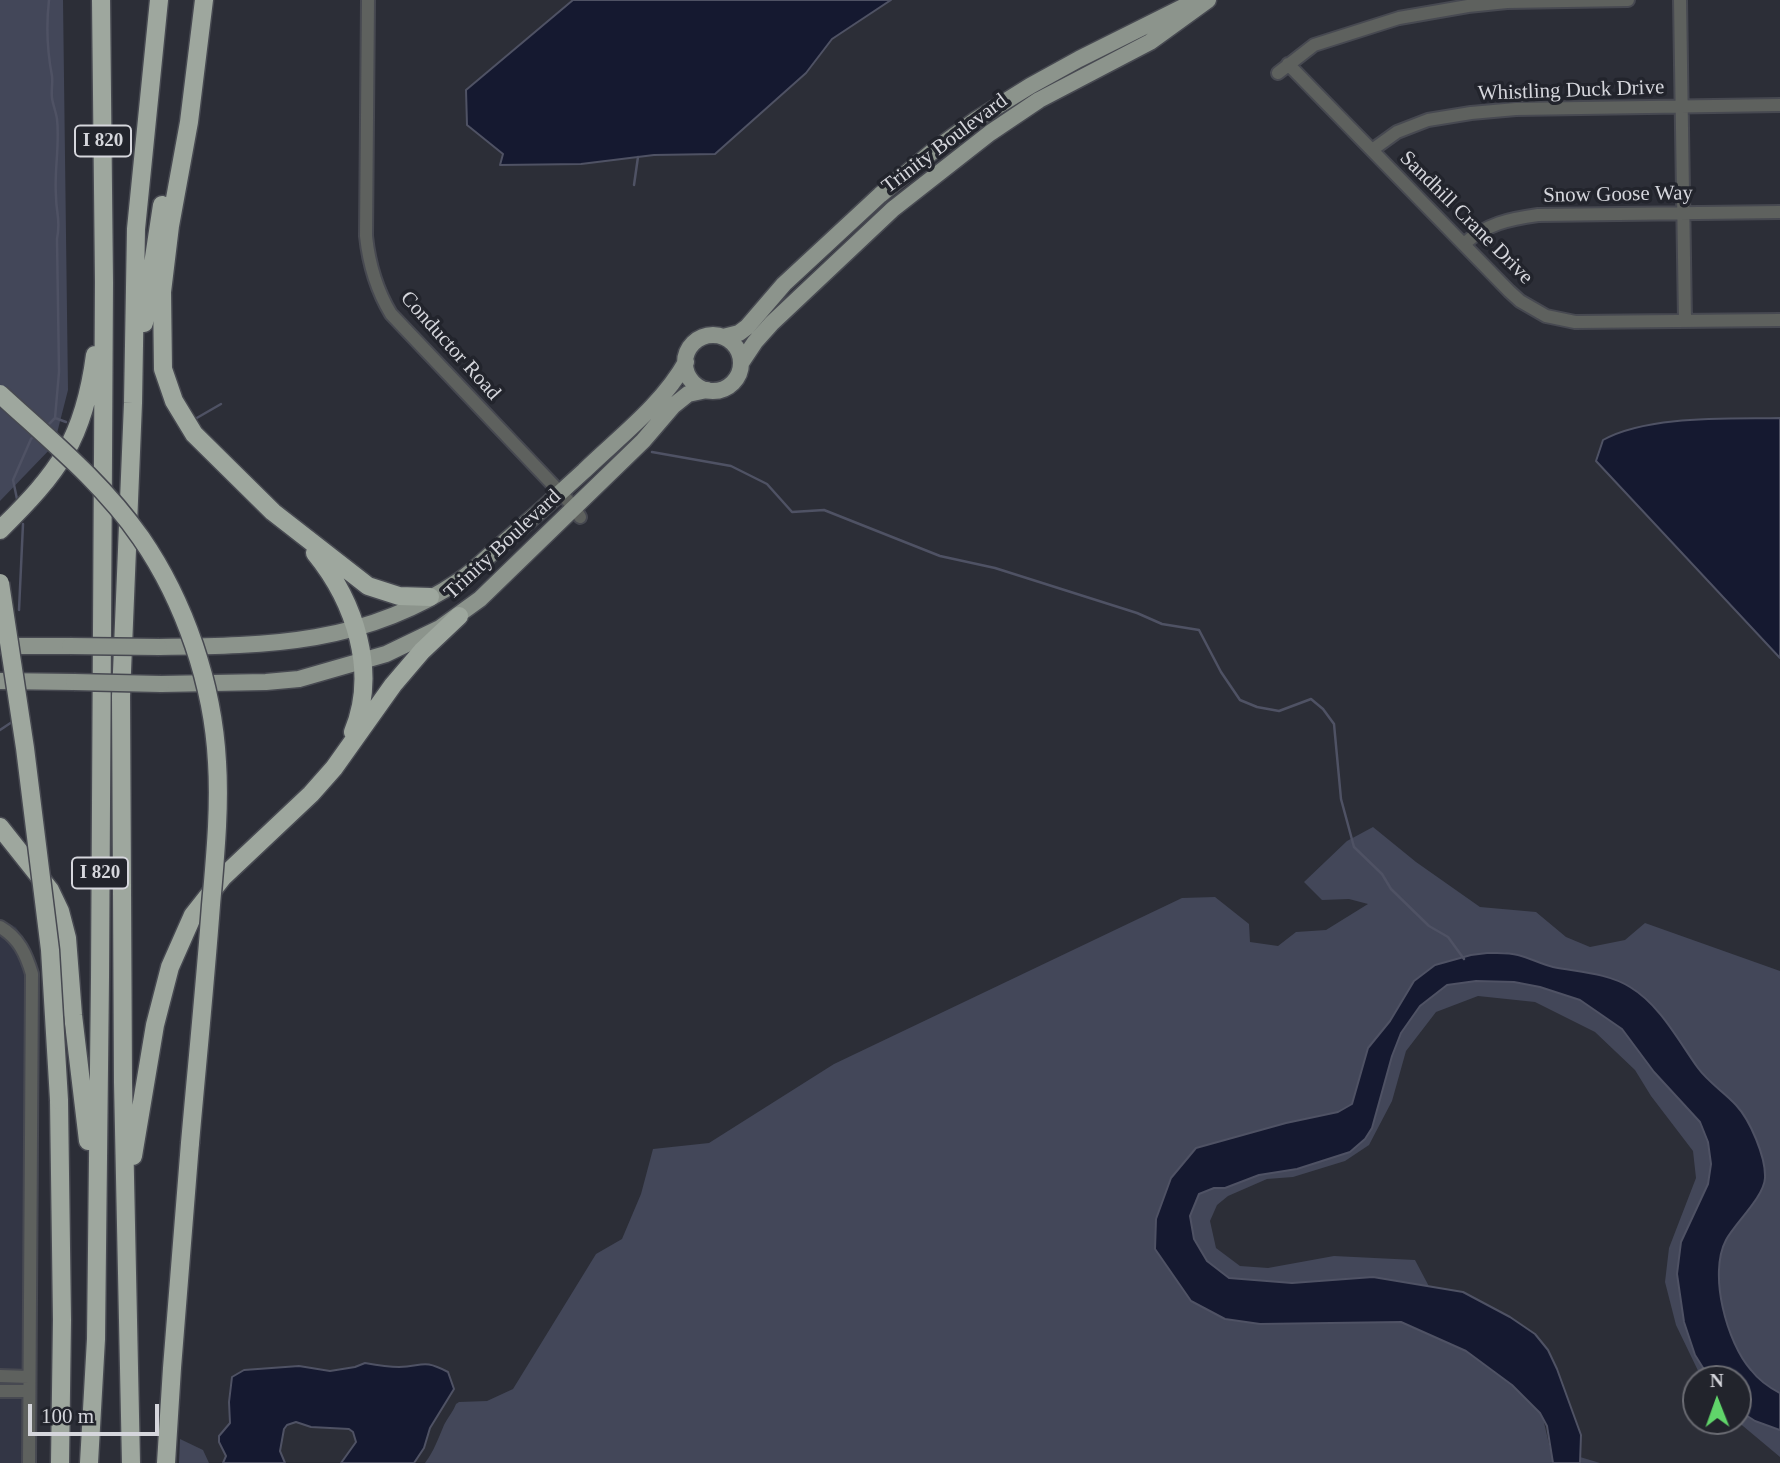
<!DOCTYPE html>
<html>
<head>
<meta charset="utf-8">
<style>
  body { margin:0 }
  #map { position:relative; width:1780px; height:1463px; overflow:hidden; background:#2c2e37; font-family:"Times New Roman",serif }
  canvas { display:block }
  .north { position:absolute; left:1682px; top:1365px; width:70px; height:70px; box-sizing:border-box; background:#22242c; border:2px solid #6a6b72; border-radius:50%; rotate:359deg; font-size:19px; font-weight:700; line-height:28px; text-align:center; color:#d5d6dc }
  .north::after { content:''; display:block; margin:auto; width:24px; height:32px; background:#60d56a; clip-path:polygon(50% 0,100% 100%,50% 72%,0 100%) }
  .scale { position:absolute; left:28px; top:1404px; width:131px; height:32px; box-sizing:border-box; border:4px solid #d5d6dc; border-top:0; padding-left:9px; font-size:21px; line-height:24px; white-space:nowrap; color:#d5d6dc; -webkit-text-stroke:5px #22242c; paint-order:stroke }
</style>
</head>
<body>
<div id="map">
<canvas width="1780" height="1463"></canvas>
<div class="north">N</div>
<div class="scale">100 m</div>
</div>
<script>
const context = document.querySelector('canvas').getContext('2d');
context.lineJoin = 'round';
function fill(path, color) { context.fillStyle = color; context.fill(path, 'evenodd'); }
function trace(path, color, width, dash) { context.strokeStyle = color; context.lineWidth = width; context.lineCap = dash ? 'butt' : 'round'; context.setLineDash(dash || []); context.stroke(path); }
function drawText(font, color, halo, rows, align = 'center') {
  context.font = font + ' "Times New Roman",serif'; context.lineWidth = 7; context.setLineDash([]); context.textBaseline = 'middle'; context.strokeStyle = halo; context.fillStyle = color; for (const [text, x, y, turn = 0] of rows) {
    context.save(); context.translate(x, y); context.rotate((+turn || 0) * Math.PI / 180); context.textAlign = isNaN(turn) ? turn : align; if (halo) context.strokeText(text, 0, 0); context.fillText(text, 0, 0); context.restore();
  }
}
const built = new Path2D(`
  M0,920L16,927L31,951L40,988L36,1463H0Z`);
const green = new Path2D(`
  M0,0H63L68,390L54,445L0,501Z
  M1373,827L1416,862L1480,907L1536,912L1566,937L1590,947L1625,940L1645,923L1780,971V1457L1737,1421L1738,1379H1702L1676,1325L1665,1282L1669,1248L1696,1178L1693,1151L1651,1096L1635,1070L1595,1032L1535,1002L1478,996L1436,1012L1406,1051L1392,1101L1369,1145L1345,1161L1293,1177L1267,1179L1228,1196L1217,1205L1210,1221L1216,1248L1240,1266L1268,1268L1334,1256L1415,1260L1442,1311L1538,1397L1550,1448L1600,1463H425C434,1451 438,1439 444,1425C448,1417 453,1412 456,1404L459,1402L487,1401L513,1389L596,1254L622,1239L641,1194L653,1149L709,1143L834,1064L1182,898L1215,897L1249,924L1250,942L1278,946L1296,932L1326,930L1368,904L1349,899L1322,900L1304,882L1347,841Z
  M180,1439L203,1450L209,1463H179Z`);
const water = new Path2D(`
  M573,0H891L832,39L806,73L715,154L654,155L581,164L500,165L503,154L467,125L466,90Z
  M1780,418V658L1596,461L1603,440C1648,415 1729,419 1780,418Z
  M1487,953C1497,953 1508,952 1518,955C1530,958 1541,964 1553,967C1578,972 1608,973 1630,987C1660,1005 1678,1040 1698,1068C1708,1082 1724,1092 1736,1105C1750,1120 1766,1157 1765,1178C1764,1197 1735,1223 1726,1240C1708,1274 1727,1343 1751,1370C1758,1379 1770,1388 1780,1393V1430L1755,1421L1738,1410V1379H1710L1695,1355L1684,1322L1677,1274L1681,1242L1708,1184L1711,1164L1708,1142L1700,1122L1654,1072L1622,1029L1580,1000L1540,987L1514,982L1476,981L1447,985L1420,1006L1401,1033L1392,1056L1372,1128L1365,1139L1350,1152L1297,1169L1259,1175L1225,1188H1214L1199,1194L1190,1216L1194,1239L1207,1261L1229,1278L1292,1283L1373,1277L1463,1292L1510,1317L1535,1334L1548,1350L1557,1369L1581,1435L1580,1463H1553L1547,1426L1540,1413L1512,1385L1466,1351L1401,1322L1260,1324L1225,1319L1191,1301L1155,1249L1156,1219L1171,1178L1196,1148L1286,1123L1338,1112L1352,1104L1368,1048L1390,1021L1414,981L1435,965L1471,955Z
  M365,1363C376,1365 388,1367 399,1367C424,1366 423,1359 448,1372L454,1389L430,1428L424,1448L414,1463H341L356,1442L353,1432L349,1429L311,1427L296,1422L287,1425L284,1429L280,1451L285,1463H223L226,1456L219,1442V1436L230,1423L229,1402L232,1377L244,1370L299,1366L330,1371L355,1367Z`);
const stream = new Path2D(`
  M634,185L638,157
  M55,418L66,422
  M195,419L221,404
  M46,427L55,418L59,372L57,239C61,219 56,214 56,196C54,170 60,145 57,119C56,112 53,105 52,98C51,90 53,83 52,76C47,50 46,26 49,0
  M652,452L731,466L767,484L792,512L824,510L940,556L995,568L1137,613L1162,624L1199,630L1221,672L1240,700L1257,707L1279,711L1311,699L1323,709L1334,724L1341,799L1354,847L1382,874L1391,889L1429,926L1448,937L1464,959
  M17,499L13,480L31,439L35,435
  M19,610L23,524
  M0,730L12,722L13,718`);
const minor = new Path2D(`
  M368,0L366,236C369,265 376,289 391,314L574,507L580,517
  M1680,0L1685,321
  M1288,64L1509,291L1520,301L1546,316L1575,322L1780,320
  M1278,73L1314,45L1399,18L1468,6L1507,2L1628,0
  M1372,150L1397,132L1428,120L1471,113L1516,109L1780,105
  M1464,244C1486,224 1509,219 1538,215L1780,212
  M0,927C19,938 26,954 32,974L29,1463
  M0,1376L29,1377
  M0,1391H29`);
const major = new Path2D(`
  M685 363a28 28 0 1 1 56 0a28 28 0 1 1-56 0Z
  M723,337L739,333L747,327L784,284L880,195L933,151L977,119L1030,86L1079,59L1189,4
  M741,363L755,342L772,323L893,209L990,133L1039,100L1150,42L1208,0
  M0,646H70
  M159,647C269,646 366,644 460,580C475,570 488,556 501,545C529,521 557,496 584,471C619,437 662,405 686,362
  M0,681L74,682
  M161,684L266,682L299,679L386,654L440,628L480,599L643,441L673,406L688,394L707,390`);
const highway = new Path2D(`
  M204,0L189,122L170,226L162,292L163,369L174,401L194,434L273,512L368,586L399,596L430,597
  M144,323L162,205
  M0,530C59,472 84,439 95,355
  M315,553C355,602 378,672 353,732
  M0,827L50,890L60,911L67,938L73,1015L88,1141
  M59,1100L62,1320L60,1463
  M133,1156L155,1025L170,967L193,915L223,877L311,794L334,768L393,685L422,651L459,616
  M89,1463L96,1339L100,978L104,282L101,0
  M131,1463L123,1082L121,696L133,403L136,229L159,0
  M166,1463L172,1368L190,1143`);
const majorBridge = new Path2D(`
  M70,646L159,647
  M74,682L161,684`);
const highwayBridge = new Path2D(`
  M0,394C50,440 102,482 141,538C185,602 213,685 217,762C220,809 215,858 211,905C205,985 197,1064 190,1143
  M0,583L25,748L50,950L59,1100`);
const shields = [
  [103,141,56],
  [100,873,56]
];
const shieldNames = [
  ["I 820",103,141],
  ["I 820",100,873]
];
const streetNames = [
  ["Whistling Duck Drive",1571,91,-2],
  ["Trinity Boulevard",945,144,-37],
  ["Snow Goose Way",1618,195,-1],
  ["Sandhill Crane Drive",1466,218,45],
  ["Conductor Road",450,346,48],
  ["Trinity Boulevard",503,545,-43]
];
fill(built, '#333645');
fill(green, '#434759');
fill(water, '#151930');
trace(water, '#4f5264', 2);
trace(stream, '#4f5264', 2.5);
trace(minor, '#474951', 16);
trace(major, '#474951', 19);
trace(highway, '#474951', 21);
trace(minor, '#5e615e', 12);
trace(major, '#8c948c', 16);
trace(highway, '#9ea79e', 18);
trace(majorBridge, '#474951', 19, []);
trace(highwayBridge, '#474951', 21, []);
trace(majorBridge, '#8c948c', 16);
trace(highwayBridge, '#9ea79e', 18);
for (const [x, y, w] of shields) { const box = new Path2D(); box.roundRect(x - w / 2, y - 15.5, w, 31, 5); context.fillStyle = '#22242c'; context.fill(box); trace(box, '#d5d6dc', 2); }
drawText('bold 19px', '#d5d6dc', null, shieldNames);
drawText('21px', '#d5d6dc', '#22242c', streetNames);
</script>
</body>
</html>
